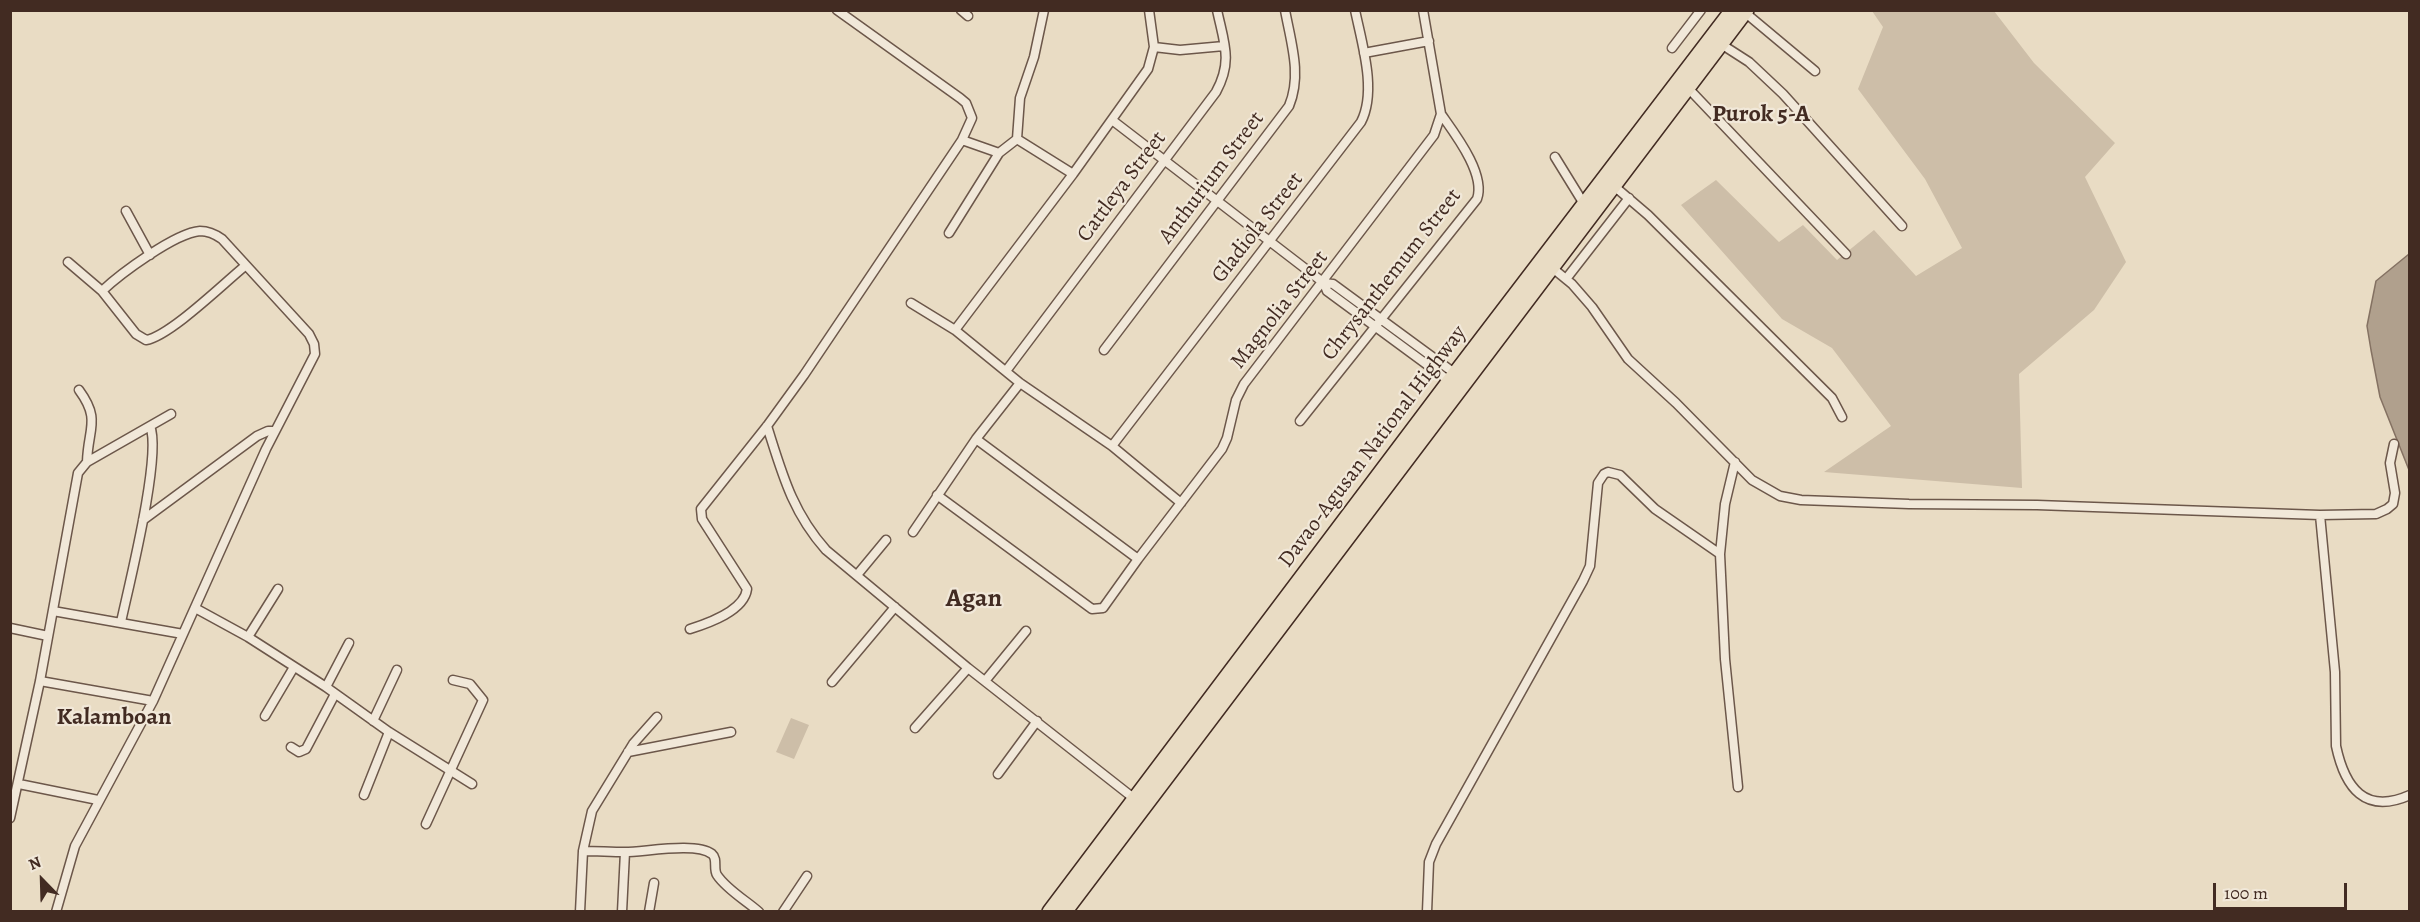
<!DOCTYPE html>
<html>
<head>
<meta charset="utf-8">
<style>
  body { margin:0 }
  #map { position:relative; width:2420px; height:922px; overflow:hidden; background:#e9dcc4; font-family:Alegreya,serif }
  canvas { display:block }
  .frame { position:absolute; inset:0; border:12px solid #422b22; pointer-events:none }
  .north { position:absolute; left:12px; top:850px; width:60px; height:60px; -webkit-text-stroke:4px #f1e8d9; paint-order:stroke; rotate:337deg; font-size:16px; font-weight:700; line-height:24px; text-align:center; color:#422b22 }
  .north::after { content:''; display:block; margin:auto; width:21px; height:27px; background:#422b22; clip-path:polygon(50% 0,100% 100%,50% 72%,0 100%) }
  .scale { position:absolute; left:2213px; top:883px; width:134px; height:27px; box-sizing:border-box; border:3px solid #422b22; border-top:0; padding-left:8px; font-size:18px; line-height:21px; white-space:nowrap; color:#422b22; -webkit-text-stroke:4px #f1e8d9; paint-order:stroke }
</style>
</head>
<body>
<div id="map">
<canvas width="2420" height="922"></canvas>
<div class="frame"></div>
<div class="north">N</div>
<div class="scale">100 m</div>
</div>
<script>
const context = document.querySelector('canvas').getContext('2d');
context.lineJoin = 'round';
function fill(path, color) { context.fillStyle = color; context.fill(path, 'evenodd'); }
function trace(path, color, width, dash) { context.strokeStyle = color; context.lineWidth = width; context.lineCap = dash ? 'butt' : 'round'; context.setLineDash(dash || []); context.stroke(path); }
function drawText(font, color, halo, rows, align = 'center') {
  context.font = font + ' Alegreya,serif'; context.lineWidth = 4.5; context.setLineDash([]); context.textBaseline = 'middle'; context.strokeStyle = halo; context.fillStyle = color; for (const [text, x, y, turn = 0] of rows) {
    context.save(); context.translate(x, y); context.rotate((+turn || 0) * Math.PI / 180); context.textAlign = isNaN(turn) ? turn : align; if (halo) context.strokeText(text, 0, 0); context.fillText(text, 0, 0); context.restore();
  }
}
const green = new Path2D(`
  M1872,11H1994L2034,63L2115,143L2085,177L2126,262L2094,310L2019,374L2022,488L1824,472L1891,426L1832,348L1782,319L1681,205L1716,180L1779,242L1803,225L1837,260L1874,230L1916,276L1962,248L1925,179L1858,89L1883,27Z
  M791,718L809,725L794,759L776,752Z`);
const water = new Path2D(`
  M2409,254V470L2380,397L2371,350L2367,326L2376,281Z`);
const minor = new Path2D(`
  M961,10L968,16
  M1742,10L1815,71
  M1721,44L1749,62L1783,94L1902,226
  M1154,47L1180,50L1224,46
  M1672,48L1701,10
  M1364,53L1429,41
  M1689,89L1846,254
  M1112,120L1324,283L1333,284L1457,375
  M1017,139L1073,174
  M962,140L999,153L1017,139L1020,98L1034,57L1044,10
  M1555,157L1584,204
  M1614,186L1648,215L1832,398L1842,417
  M126,211L150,255
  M949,233L999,153
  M68,262L102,291L136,334L146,340C170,336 224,283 245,266
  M1550,266L1572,284L1592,307L1628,359L1676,403L1752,480L1780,496L1801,500L1909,504L2037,505L2320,515L2376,514L2387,509L2393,504L2395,493L2390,463L2394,444
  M1566,279L1629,198
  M1324,283L1327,291L1452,383
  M911,303L955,330L1020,383L1112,446L1181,503
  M955,330L1073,174L1148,69L1154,47L1149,10
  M1104,350L1289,106C1302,75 1291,43 1285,10
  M1006,371L1216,92C1233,61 1224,43 1217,10
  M79,390C101,420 88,428 87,462
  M1300,421L1477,199C1486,174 1455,134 1441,114
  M767,426C782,473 792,512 826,550L968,668L1136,800
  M976,439L1138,559
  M1112,446L1361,122C1377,91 1362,44 1355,10
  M937,495L1092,609L1103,608L1138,559L1222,449L1227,438L1236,400L1244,384L1434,135L1441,114L1423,10
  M2320,515L2335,672L2336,746C2345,788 2365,815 2410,795
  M143,520L257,436L268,431H275
  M913,532L976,439L1020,383
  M1720,554L1725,504L1735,462
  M857,575L886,540
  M195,608L248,637L326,687L389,732L472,784
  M53,611L183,634
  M121,622C129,585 162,454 150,426
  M10,628L48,636
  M690,629C709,623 744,611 747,589L702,519L701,509L767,426L804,375L962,140L972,118L966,103L960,98L837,10
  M248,637L278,589
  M40,681L153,701
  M985,681L1026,631
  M832,682L895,607
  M326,687L349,643
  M265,716L294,667
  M373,721L397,670
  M915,728L968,668
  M291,747L299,752L306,749L335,694
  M628,752L731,732
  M998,774L1037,721
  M19,784L98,800
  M364,795L389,732
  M10,818L40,681L78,473L87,462L171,414
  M426,824L483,700L470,684L453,680
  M583,851C597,851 611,852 625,852C645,852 696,842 712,854C718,859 713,869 717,875C727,890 747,901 759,912
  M56,912L75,846L153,701L266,449L315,354L314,344L309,334L222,239C215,234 208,231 200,231C175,233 120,274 102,291
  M580,912L583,851L592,811L633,744L657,717
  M622,912L625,852
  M649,912L654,883
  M783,912L807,876
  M1427,912L1429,862L1436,844L1583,581L1590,566L1598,483L1604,474L1608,472L1620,475L1655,509L1720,554L1725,659L1738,787`);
const trunk = new Path2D(`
  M1050,912L1450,381L1733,10
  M1064,912L1746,10`);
const streetNames = [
  ["Anthurium Street",1212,178,-53],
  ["Cattleya Street",1122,187,-53],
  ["Gladiola Street",1258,228,-52],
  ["Chrysanthemum Street",1392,275,-52],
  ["Magnolia Street",1280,310,-52],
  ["Davao-Agusan National Highway",1373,447,-53]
];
const neighbourhoodNames = [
  ["Purok 5-A",1761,115],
  ["Kalamboan",114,718]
];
const quarterNames = [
  ["Agan",974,600]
];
fill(green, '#cdbea8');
fill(water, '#b0a08d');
trace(water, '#847162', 1.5);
trace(minor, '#6c574a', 11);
trace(trunk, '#422b22', 18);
trace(minor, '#f1e8d9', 8);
trace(trunk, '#e9dcc4', 15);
drawText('22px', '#422b22', '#f1e8d9', streetNames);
drawText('bold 24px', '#422b22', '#f1e8d9', neighbourhoodNames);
drawText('bold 26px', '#422b22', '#f1e8d9', quarterNames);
</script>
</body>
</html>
